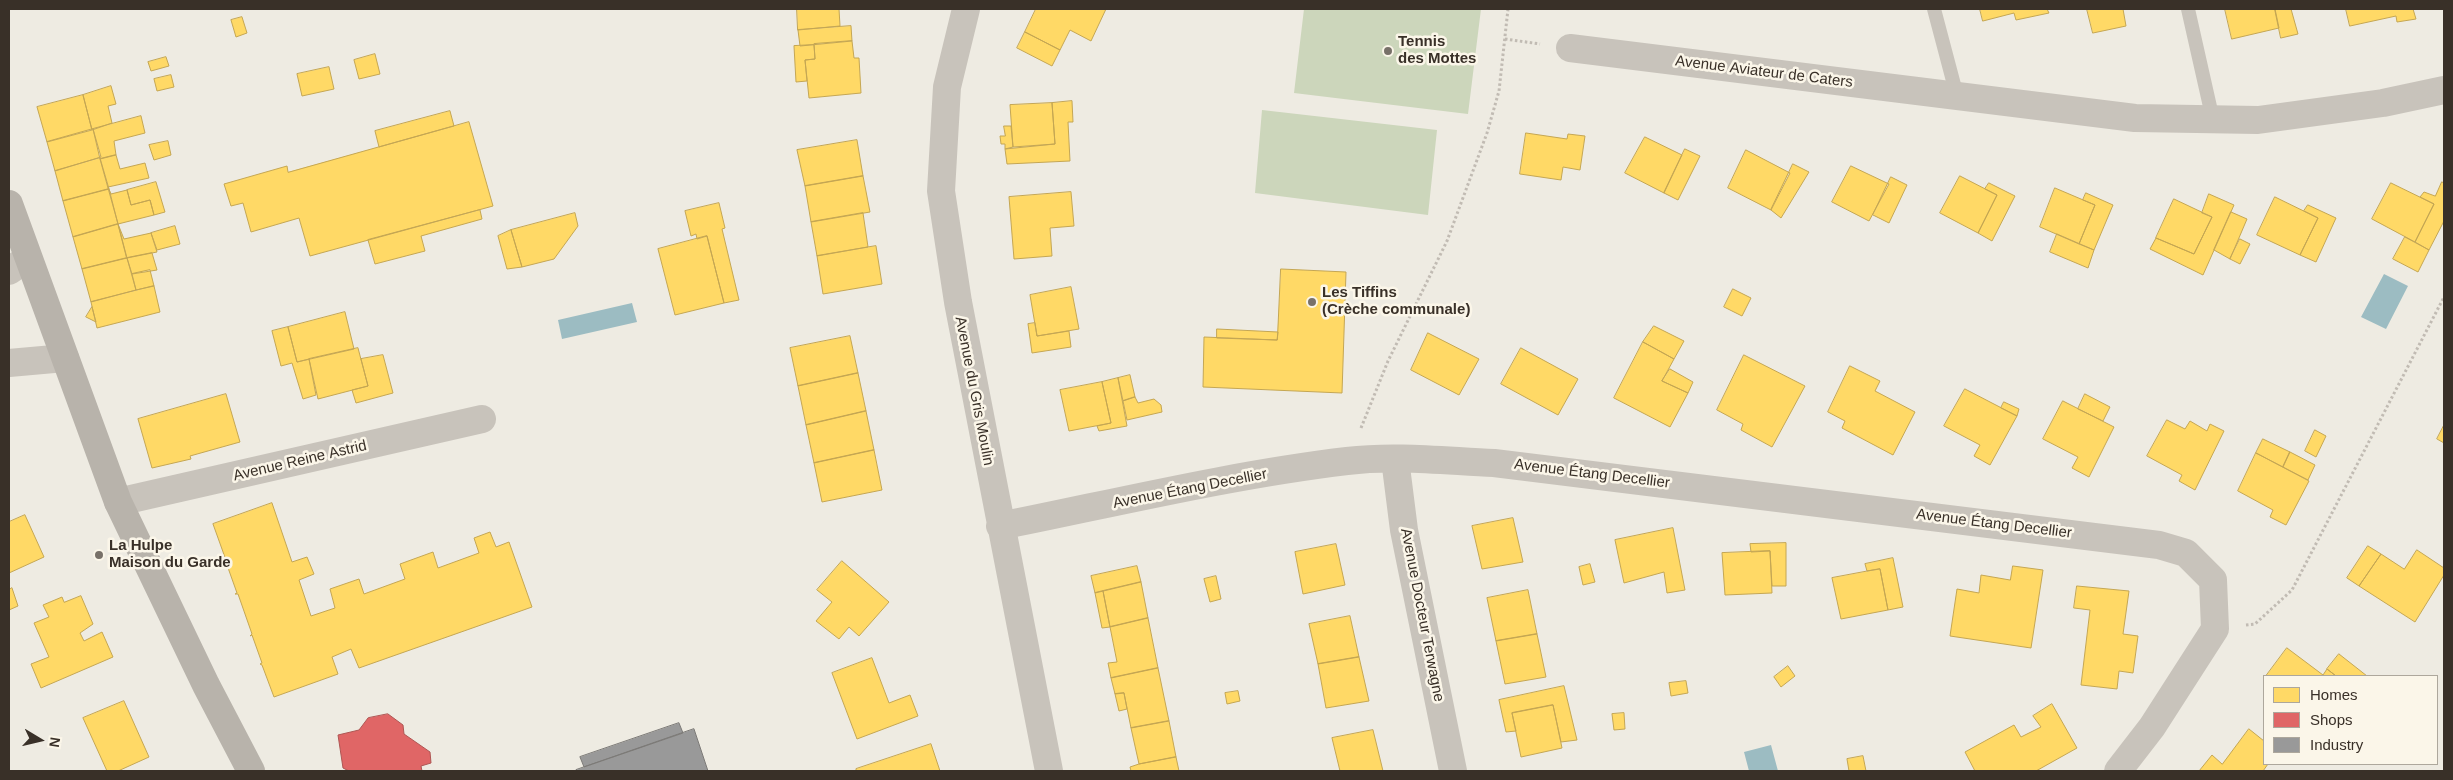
<!DOCTYPE html>
<html>
<head>
<meta charset="utf-8">
<style>
  body { margin:0 }
  #map { position:relative; width:2453px; height:780px; overflow:hidden; background:#eeebe2; font-family:Arial,sans-serif }
  canvas { display:block }
  .frame { position:absolute; inset:0; border:10px solid #393028; pointer-events:none }
  .legend { position:absolute; left:2263px; top:675px; width:175px; height:90px; box-sizing:border-box; background:#fbf6e9; border:1px solid #ada79c; margin:0; padding:6px 9px; list-style:none; font-size:15px; color:#393028 }
  .legend li { display:flex; align-items:center; gap:10px; height:25px }
  .legend b { width:25px; border:1px solid #ada79c }
  .north { position:absolute; left:15px; top:715px; width:50px; height:50px; -webkit-text-stroke:4px #fbf6e9; paint-order:stroke; rotate:99deg; font-size:14px; font-weight:700; line-height:20px; text-align:center; color:#393028 }
  .north::after { content:''; display:block; margin:auto; width:18px; height:22px; background:#393028; clip-path:polygon(50% 0,100% 100%,50% 72%,0 100%) }
</style>
</head>
<body>
<div id="map">
<canvas width="2453" height="780"></canvas>
<div class="frame"></div>
<ul class="legend">
<li><b style="height:14px;background:#ffd966"></b>Homes</li>
<li><b style="height:14px;background:#e06666"></b>Shops</li>
<li><b style="height:14px;background:#999"></b>Industry</li>
</ul>
<div class="north">N</div>
</div>
<script>
const context = document.querySelector('canvas').getContext('2d');
context.lineJoin = 'round';
function fill(path, color) { context.fillStyle = color; context.fill(path, 'evenodd'); }
function trace(path, color, width, dash) { context.strokeStyle = color; context.lineWidth = width; context.lineCap = dash ? 'butt' : 'round'; context.setLineDash(dash || []); context.stroke(path); }
function drawText(font, color, halo, rows, align = 'center') {
  context.font = font + ' Arial,sans-serif'; context.lineWidth = 5; context.setLineDash([]); context.textBaseline = 'middle'; context.strokeStyle = halo; context.fillStyle = color; for (const [text, x, y, turn = 0] of rows) {
    context.save(); context.translate(x, y); context.rotate((+turn || 0) * Math.PI / 180); context.textAlign = isNaN(turn) ? turn : align; if (halo) context.strokeText(text, 0, 0); context.fillText(text, 0, 0); context.restore();
  }
}
const green = new Path2D(`
  M1304,9H1481L1468,114L1294,93Z
  M1262,110L1437,130L1428,215L1255,193Z`);
const water = new Path2D(`
  M2384,274L2408,286L2386,329L2361,317Z
  M632,303L637,322L562,339L558,320Z
  M1771,745L1778,771H1749L1744,752Z`);
const homes = new Path2D(`
  M797,9H839L840,26L798,30Z
  M1036,9H1106L1091,41L1070,30L1060,50L1025,32Z
  M1980,9H2047L2049,13L2016,20L2014,13L1983,21Z
  M2087,9H2123L2126,26L2093,33Z
  M2225,9H2275L2279,28L2232,39Z
  M2275,9H2291L2298,34L2281,38Z
  M2346,9H2413L2416,19L2397,22L2396,16L2350,26Z
  M242,17L247,33L236,37L231,20Z
  M851,26L852,41L800,46L798,30Z
  M1025,32L1060,50L1052,66L1017,48Z
  M852,41L854,58H859L861,93L809,98L805,60L815,59L814,44Z
  M814,45L815,59L805,60L807,81L796,82L794,46Z
  M375,54L380,74L359,79L354,60Z
  M166,57L169,66L151,71L148,62Z
  M329,67L334,89L302,96L297,74Z
  M171,75L174,87L157,91L154,79Z
  M111,86L116,104L108,106L112,123L92,130L83,95Z
  M83,95L92,130L47,142L37,107Z
  M1072,101L1073,122H1068L1070,161L1007,164L1005,149L1055,144L1052,103Z
  M1052,103L1055,144L1013,147L1010,105Z
  M450,111L454,126L379,147L375,131Z
  M141,116L145,133L114,141L116,155L100,159L93,129Z
  M469,122L493,206L310,256L299,218L251,232L243,203L231,206L224,184L287,166L288,172Z
  M1004,126H1011L1013,147L1005,149V144H1001L1000,136H1005Z
  M93,129L101,157L55,171L47,142Z
  M1526,133L1567,139L1568,134L1585,136L1580,170L1563,167L1561,180L1520,174Z
  M1645,137L1682,155L1664,193L1625,173Z
  M857,140L863,176L805,186L797,150Z
  M168,141L171,155L154,160L149,145Z
  M1685,149L1700,156L1678,200L1664,193Z
  M1746,150L1790,173L1771,210L1728,188Z
  M116,155L120,169L145,163L149,178L108,187L111,194L127,190L131,205L150,200L154,215L118,224L100,159Z
  M100,158L109,189L63,201L55,171Z
  M1793,164L1809,172L1781,218L1771,210Z
  M1851,166L1889,184L1869,221L1832,202Z
  M863,176L870,212L811,222L805,186Z
  M1960,176L1997,195L1978,233L1940,213Z
  M1891,177L1907,185L1889,223L1873,215Z
  M156,182L165,212L154,215L150,200L131,205L127,190Z
  M2442,182L2444,183V221L2429,250L2415,242L2434,204L2420,197L2424,192L2435,196Z
  M1989,183L2015,196L1992,241L1978,233L1997,195L1985,189Z
  M2391,183L2434,204L2415,242L2372,219Z
  M2055,188L2095,205L2079,244L2040,227Z
  M109,189L118,224L73,237L63,201Z
  M1071,192L1074,226L1050,228L1052,256L1014,259L1009,197Z
  M2086,193L2113,205L2094,250L2079,244L2095,205L2083,200Z
  M2209,194L2234,205L2203,275L2150,249L2156,238L2194,254L2212,217L2202,213Z
  M2275,197L2318,218L2300,255L2257,235Z
  M2174,199L2212,217L2194,254L2156,238Z
  M719,203L725,228L722,229L739,300L724,303L707,236L697,239L696,234L691,236L685,211Z
  M2308,205L2336,218L2316,262L2300,255L2318,218L2304,211Z
  M480,210L482,219L421,236L425,251L375,264L368,240Z
  M2231,212L2247,219L2230,259L2214,250Z
  M575,213L578,226L554,259L522,267L511,230Z
  M863,213L868,247L817,256L811,222Z
  M118,224L124,239L151,233L157,252L127,258Z
  M118,224L127,258L82,269L73,237Z
  M175,226L180,244L157,250L151,233Z
  M511,230L522,267L507,269L498,236Z
  M2057,234L2094,250L2088,268L2050,252Z
  M707,236L724,303L675,315L658,249Z
  M2405,237L2429,250L2418,272L2393,259Z
  M2240,239L2250,244L2240,264L2230,259Z
  M876,246L882,284L823,294L817,256Z
  M152,253L157,270L132,274L127,258Z
  M127,258L136,290L91,302L82,269Z
  M1281,269L1346,272L1342,393L1203,387L1204,337L1277,340Z
  M150,270L154,286L136,290L132,274Z
  M154,286L160,312L97,328L91,302Z
  M1071,287L1079,329L1037,336L1030,295Z
  M1733,289L1751,298L1742,316L1724,307Z
  M92,307L96,322L86,317Z
  M345,312L354,349L297,362L288,327Z
  M1035,323L1037,336L1069,331L1071,347L1032,353L1028,324Z
  M1654,326L1684,341L1674,359L1643,342Z
  M288,327L297,362L309,359L316,395L303,399L292,363L281,366L272,331Z
  M1217,329L1278,332L1277,340L1217,338Z
  M1428,333L1479,359L1459,395L1411,370Z
  M850,336L858,373L798,386L790,348Z
  M1643,342L1674,359L1662,381L1688,393L1670,427L1614,398Z
  M358,348L368,386L318,399L309,359Z
  M1521,348L1578,379L1558,415L1501,384Z
  M383,355L393,393L356,403L352,390L368,386L361,359Z
  M1744,355L1805,386L1772,447L1741,430L1743,424L1717,410Z
  M1850,366L1880,381L1875,391L1915,412L1893,455L1842,428L1845,421L1828,412Z
  M1670,369L1693,382L1688,393L1662,381Z
  M858,373L866,411L806,425L798,386Z
  M1130,375L1135,397L1123,401L1118,378Z
  M1118,378L1127,426L1099,431L1097,426L1111,423L1102,382Z
  M1102,382L1111,423L1069,431L1060,390Z
  M1965,389L2017,416L1990,465L1974,456L1980,445L1944,426Z
  M226,394L240,442L190,456L191,459L152,468L138,419Z
  M2085,394L2110,407L2103,421L2078,409Z
  M1135,397L1138,403L1154,399L1161,405L1162,412L1127,420L1123,401Z
  M2063,401L2114,427L2089,477L2072,468L2078,457L2043,439Z
  M2004,402L2019,409L2017,416L2001,408Z
  M866,411L874,450L814,463L806,425Z
  M2167,420L2185,429L2190,421L2207,431L2210,424L2224,431L2195,490L2179,481L2182,475L2147,456Z
  M2444,425V443L2437,439Z
  M2315,430L2326,436L2316,457L2305,451Z
  M2263,439L2290,452L2283,467L2256,453Z
  M874,450L882,490L822,502L814,463Z
  M2290,452L2315,465L2308,480L2283,467Z
  M2256,453L2309,481L2286,525L2270,517L2273,510L2238,491Z
  M272,503L292,562L307,557L314,574L299,580L311,616L335,608L330,589L359,579L364,594L405,579L400,564L433,552L438,568L479,553L474,538L490,532L496,547L509,542L532,607L359,668L351,649L332,657L338,674L274,697L262,665L260,664L262,663L252,635L250,636L252,634L238,594H235L237,593L227,565L224,564L227,563L213,524Z
  M25,515L44,557L9,573V522Z
  M1513,518L1523,562L1482,569L1472,526Z
  M1673,528L1685,590L1667,593L1664,572L1624,583L1615,540Z
  M1786,543V586H1772L1770,551L1751,552L1750,544Z
  M1336,544L1345,585L1303,594L1295,552Z
  M2368,546L2381,554L2359,586L2347,578Z
  M2417,550L2444,568V575L2415,622L2359,586L2381,554L2404,569Z
  M1770,551L1772,593L1725,595L1722,553Z
  M1893,558L1903,607L1888,610L1880,569L1867,571L1865,564Z
  M842,561L889,602L859,636L849,627L839,639L816,621L832,602L817,590Z
  M1590,564L1595,582L1583,585L1579,567Z
  M1137,566L1141,582L1095,593L1091,576Z
  M2013,566L2043,570L2031,648L1950,636L1957,589L1979,593L1981,575L2010,580Z
  M1880,569L1888,610L1841,619L1832,578Z
  M1216,576L1221,599L1210,602L1204,579Z
  M1141,582L1148,618L1110,627L1103,591Z
  M2077,586L2129,591L2123,634L2138,636L2133,673L2119,671L2117,689L2081,685L2090,610L2074,608Z
  M12,588L18,606L9,610V590Z
  M1528,590L1537,634L1496,641L1487,598Z
  M1103,591L1110,627L1102,628L1095,593Z
  M81,596L93,624L80,633L84,641L102,632L113,657L41,688L31,664L49,657L34,623L49,617L43,605L62,597L64,602Z
  M1350,616L1359,657L1318,664L1309,624Z
  M1148,618L1158,668L1111,678L1108,663L1117,662L1110,627Z
  M1537,634L1546,677L1505,684L1496,641Z
  M2287,648L2323,675L2327,669L2336,676H2266Z
  M2339,654L2367,676H2336L2327,669Z
  M1359,657L1369,701L1326,708L1318,664Z
  M872,658L889,703L910,695L918,716L857,739L832,673Z
  M1788,666L1795,676L1781,687L1774,677Z
  M1158,668L1169,721L1131,728L1124,693L1115,694L1111,678Z
  M1686,681L1688,693L1671,696L1669,683Z
  M1564,686L1577,740L1561,742L1553,705L1512,713L1516,731L1506,732L1499,700Z
  M1238,691L1240,701L1227,704L1225,693Z
  M1124,693L1127,709L1119,711L1115,694Z
  M124,701L149,757L118,771H107L83,718Z
  M2052,704L2077,748L2036,771H1975L1965,752L2014,725L2021,737L2041,727L2033,716Z
  M1553,705L1562,748L1521,757L1512,713Z
  M1624,713L1625,729L1614,730L1612,714Z
  M1169,721L1176,757L1139,764L1131,728Z
  M2249,729L2264,741V764H2268L2263,771H2199L2212,755L2222,764Z
  M1373,730L1383,771H1340L1332,738Z
  M931,744L940,771H856V769Z
  M1863,756L1866,771H1849L1847,759Z
  M1176,757L1179,771H1131L1130,767L1139,764Z`);
const shops = new Path2D(`
  M388,714L403,725L404,734L430,752L431,763L421,766L422,771H349L343,768L338,735L359,730L368,718Z`);
const industry = new Path2D(`
  M679,723L683,733L584,767L580,757Z
  M694,729L708,771H576V770Z`);
const path = new Path2D(`
  M1505,39L1540,44
  M1361,428L1388,361L1447,241L1487,133L1499,91L1508,9
  M2246,625L2255,624L2292,590L2444,297`);
const service = new Path2D(`
  M1934,9L1957,96
  M2188,9L2213,120`);
const minor = new Path2D(`
  M966,9L947,87L941,191L958,302L1049,771
  M1570,48L2135,118L2258,120L2383,103L2444,90
  M9,271L28,258
  M9,363L65,358
  M1395,459L1404,530L1453,771
  M118,502L482,419
  M1000,526C1115,503 1230,475 1347,461C1395,455 1446,461 1494,463L2159,545L2186,553L2213,580L2215,629L2152,727L2118,771`);
const secondary = new Path2D(`
  M9,204L118,502L206,685L251,771`);
const markers = [
  [1388,51,5,"#787169"],
  [1312,302,5,"#787169"],
  [99,555,5,"#787169"]
];
const poiNames = [
  ["Tennis",1398,42],
  ["des Mottes",1398,59],
  ["Les Tiffins",1322,293],
  ["(Crèche communale)",1322,310],
  ["La Hulpe",109,546],
  ["Maison du Garde",109,563]
];
const streetNames = [
  ["Avenue Aviateur de Caters",1764,72,7],
  ["Avenue du Gris Moulin",974,391,79],
  ["Avenue Reine Astrid",300,461,-13],
  ["Avenue Étang Decellier",1592,474,7],
  ["Avenue Étang Decellier",1190,489,-11],
  ["Avenue Étang Decellier",1994,524,7],
  ["Avenue Docteur Terwagne",1422,615,79]
];
fill(green, '#ccd6bb');
fill(water, '#9cbcc2');
fill(homes, '#ffd966');
trace(homes, '#c4a653', 1);
fill(shops, '#e06666');
trace(shops, '#ae5653', 1);
fill(industry, '#999');
trace(industry, '#7c7a77', 1);
trace(path, '#c1bbb3', 3, [2.5, 2.5]);
trace(service, '#c8c3bb', 14);
trace(minor, '#c8c3bb', 28);
trace(secondary, '#b8b3ab', 28);
for (const [x, y, r, color] of markers) { const dot = new Path2D(); dot.arc(x, y, r, 0, 2 * Math.PI); context.fillStyle = color; context.fill(dot); trace(dot, '#fbf6e9', 2); }
drawText('bold 15px', '#393028', '#fbf6e9', poiNames, 'left');
drawText('15px', '#393028', '#fbf6e9', streetNames);
</script>
</body>
</html>
